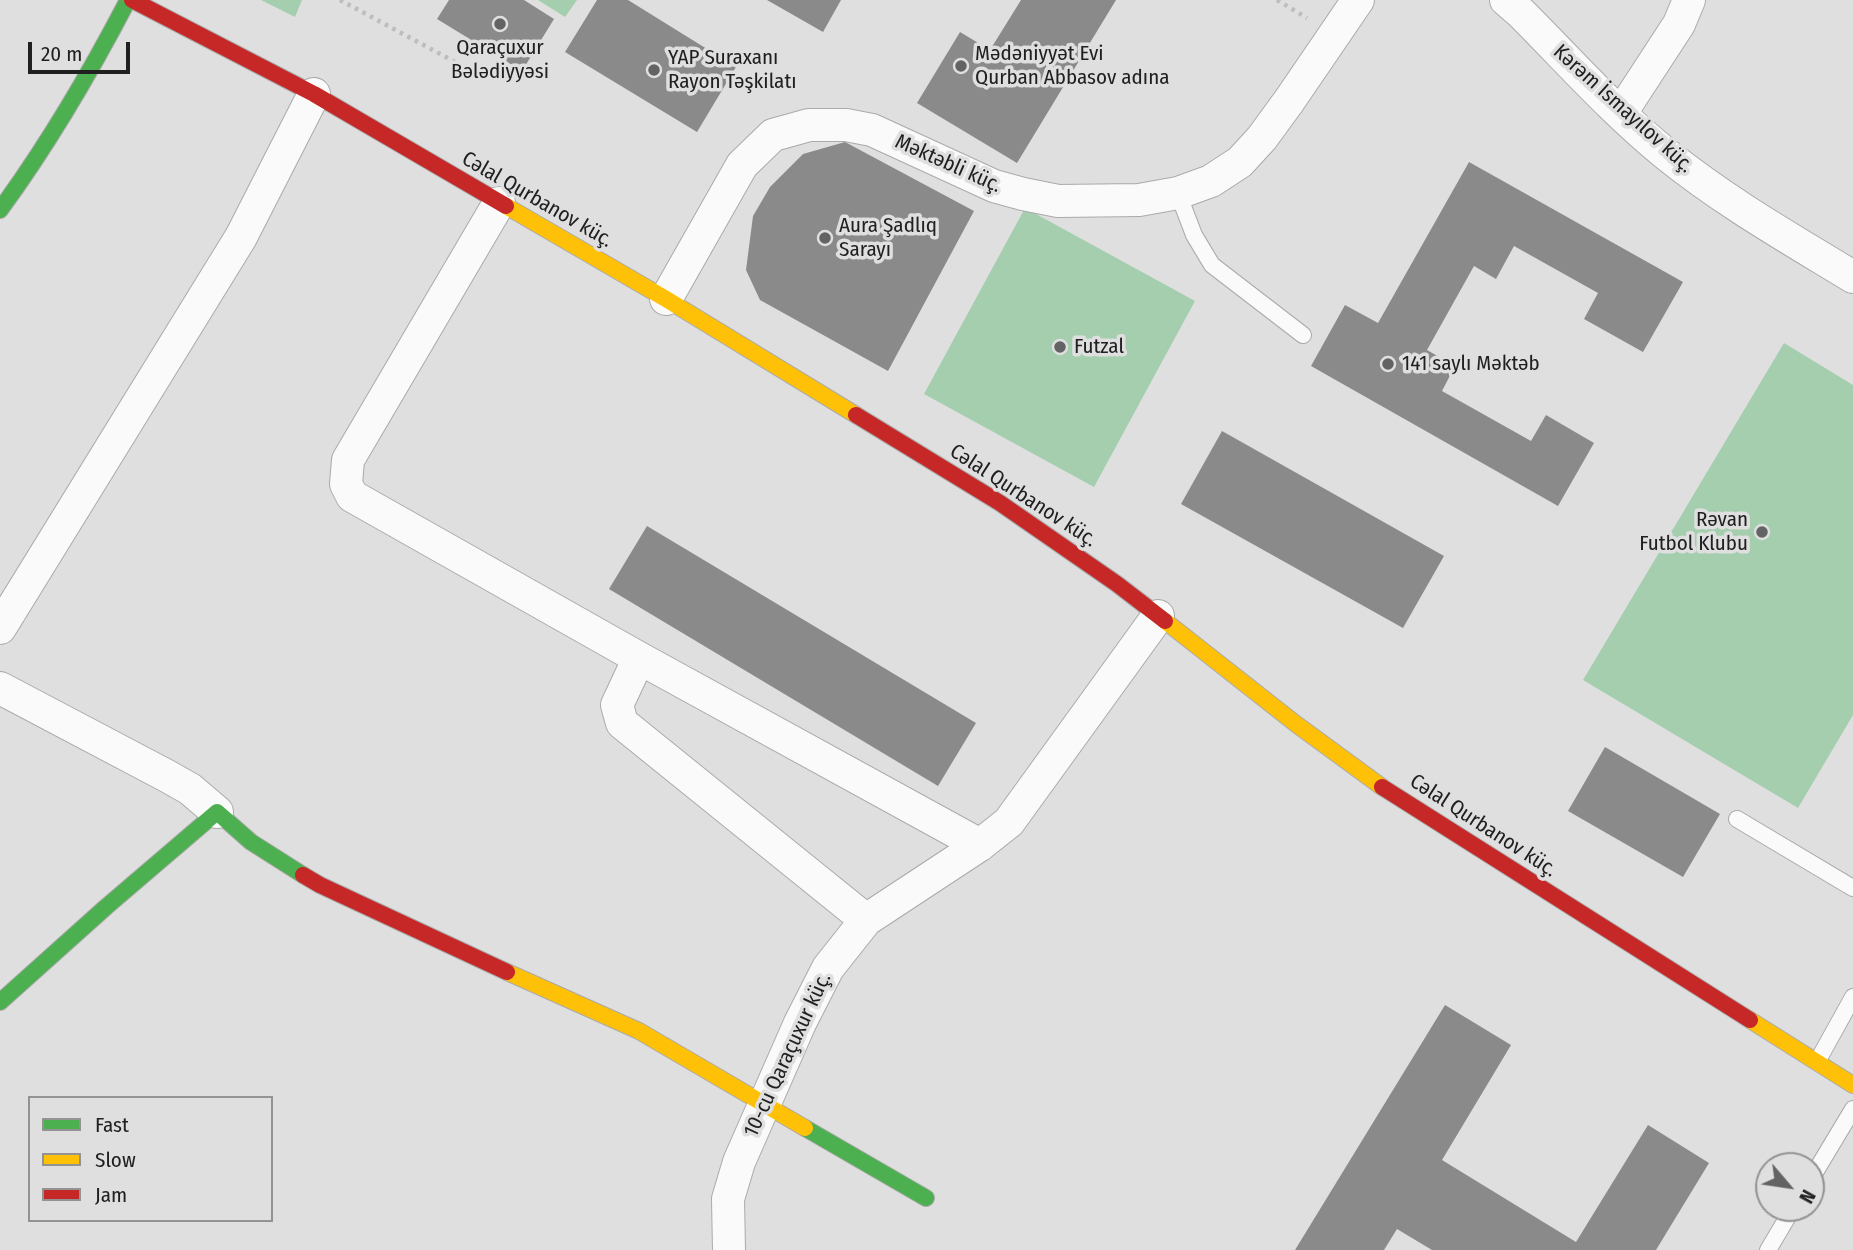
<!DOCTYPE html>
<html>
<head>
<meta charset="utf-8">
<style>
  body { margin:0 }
  #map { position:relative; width:1853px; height:1250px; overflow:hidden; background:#dfdfe0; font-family:"Fira Sans Condensed",sans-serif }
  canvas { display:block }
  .legend { position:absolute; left:28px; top:1096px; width:245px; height:126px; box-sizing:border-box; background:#dfdfe0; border:2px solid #939394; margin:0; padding:9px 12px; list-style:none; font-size:21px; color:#202021 }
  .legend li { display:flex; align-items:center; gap:14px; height:35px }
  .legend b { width:35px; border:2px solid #939394 }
  .north { position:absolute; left:1755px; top:1152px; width:70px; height:70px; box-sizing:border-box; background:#dfdfe0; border:2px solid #939394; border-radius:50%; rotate:119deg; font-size:19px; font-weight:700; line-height:28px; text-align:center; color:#202021 }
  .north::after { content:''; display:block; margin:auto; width:24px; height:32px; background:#636364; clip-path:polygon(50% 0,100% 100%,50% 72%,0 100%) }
  .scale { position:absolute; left:28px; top:42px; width:102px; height:32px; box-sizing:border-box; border:4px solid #202021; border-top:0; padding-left:9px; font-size:21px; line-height:24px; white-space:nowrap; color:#202021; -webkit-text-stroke:5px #dfdfe0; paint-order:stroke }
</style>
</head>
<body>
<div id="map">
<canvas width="1853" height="1250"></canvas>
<ul class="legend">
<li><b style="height:9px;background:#4caf50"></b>Fast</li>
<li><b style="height:9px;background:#ffc107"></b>Slow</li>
<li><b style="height:9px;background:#c62828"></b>Jam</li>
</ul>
<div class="north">N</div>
<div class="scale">20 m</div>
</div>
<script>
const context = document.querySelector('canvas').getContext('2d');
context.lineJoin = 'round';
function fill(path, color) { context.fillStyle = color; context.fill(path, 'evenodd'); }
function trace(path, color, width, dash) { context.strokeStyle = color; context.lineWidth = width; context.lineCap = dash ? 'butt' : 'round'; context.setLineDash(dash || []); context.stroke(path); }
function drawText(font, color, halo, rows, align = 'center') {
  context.font = font + ' "Fira Sans Condensed",sans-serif'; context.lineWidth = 7; context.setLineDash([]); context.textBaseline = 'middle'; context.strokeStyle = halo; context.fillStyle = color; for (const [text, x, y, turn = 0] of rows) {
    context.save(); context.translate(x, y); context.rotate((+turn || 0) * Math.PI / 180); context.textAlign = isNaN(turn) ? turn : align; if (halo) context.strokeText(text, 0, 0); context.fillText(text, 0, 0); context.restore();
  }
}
const green = new Path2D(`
  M261,0H302L295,17Z
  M538,0H577L565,17Z
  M1025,208L1195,301L1094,487L924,394Z
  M1784,343L1853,385V715L1798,808L1583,680Z`);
const building = new Path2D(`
  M449,0H524L554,19L522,71L437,19Z
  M597,0H628L736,67L697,132L565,52Z
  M767,0H841L823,32Z
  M1021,0H1116L1017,163L917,103L960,32L990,50Z
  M845,142L974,211L888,371L760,300L746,270L753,216L770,187L803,154Z
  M1469,162L1683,282L1643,352L1584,319L1598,293L1514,246L1496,279L1474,266L1427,350L1455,366L1442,391L1531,441L1546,415L1594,443L1558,506L1311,366L1345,305L1378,323Z
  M1222,431L1444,556L1403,628L1181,504Z
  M647,526L976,723L938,786L609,589Z
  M1605,747L1720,814L1683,877L1568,811Z
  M1445,1005L1511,1045L1442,1160L1576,1242L1648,1125L1709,1163L1656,1250H1432L1397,1229L1384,1250H1295Z`);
const path = new Path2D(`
  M340,0L470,70
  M1277,0L1307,18`);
const lane = new Path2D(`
  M1178,193L1194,235L1212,265L1303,335
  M1737,819L1853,888
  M1817,1062L1853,997
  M1811,1179L1853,1109
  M1768,1250L1793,1208`);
const street = new Path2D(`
  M1506,0L1521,13C1568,60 1614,112 1666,154C1724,201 1789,238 1853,277
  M1621,113L1679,24L1689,0
  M499,203L348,460L346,484L352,496L639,658L980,845
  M666,299L742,165L773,135L809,125H846L872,130L994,186L1023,194L1058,201L1139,200L1178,193L1211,181L1240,162L1262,138L1289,101L1358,0
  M0,628L241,237L314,94
  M639,658L617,705L622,723L866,920
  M0,688L167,776L190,789L217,812
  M729,1250L728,1199L739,1162L800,1023L828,968L866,920L980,845L1009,822L1158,616`);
const fast = new Path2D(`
  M0,210C49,143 90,73 128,0
  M0,1002L106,907L217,812L251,842L303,875
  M805,1128L926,1198`);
const slow = new Path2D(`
  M506,206L666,299L856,415
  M1165,621L1296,724L1382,787
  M507,972L639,1031L805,1128
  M1750,1020L1853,1085`);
const jam = new Path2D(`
  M132,0L314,94L506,206
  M856,415L1000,503L1117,584L1165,621
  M1382,787L1750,1020
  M303,875L320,885L507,972`);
const markers = [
  [500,24,7,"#636364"],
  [961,66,7,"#636364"],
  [654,70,7,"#636364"],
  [825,238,7,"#636364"],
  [1060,347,7,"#636364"],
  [1388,364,7,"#636364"],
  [1762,532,7,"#636364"]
];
const poiNames = [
  ["Qaraçuxur",500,48,"center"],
  ["Bələdiyyəsi",500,72,"center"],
  ["Mədəniyyət Evi",975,54],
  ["Qurban Abbasov adına",975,78],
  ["YAP Suraxanı",668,58],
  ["Rayon Təşkilatı",668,82],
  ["Aura Şadlıq",839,226],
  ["Sarayı",839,250],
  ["Futzal",1074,347],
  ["141 saylı Məktəb",1402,364],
  ["Rəvan",1748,520,"right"],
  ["Futbol Klubu",1748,544,"right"]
];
const streetNames = [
  ["Kərəm İsmayılov küç.",1623,109,42],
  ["Məktəbli küç.",948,164,24],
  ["Cəlal Qurbanov küç.",537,200,30],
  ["Cəlal Qurbanov küç.",1023,496,33],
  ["Cəlal Qurbanov küç.",1483,826,33],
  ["10-cu Qaraçuxur küç.",788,1055,-65]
];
fill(green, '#a4ceae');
fill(building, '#8a8a8b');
trace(lane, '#aaa', 18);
trace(street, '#aaa', 34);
trace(fast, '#aaa', 18);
trace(slow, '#aaa', 18);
trace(jam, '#aaa', 18);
trace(path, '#bdbdbd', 4.5, [3.5, 5]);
trace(lane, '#fafafa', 16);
trace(street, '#fafafa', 32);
trace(fast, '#4caf50', 16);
trace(slow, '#ffc107', 16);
trace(jam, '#c62828', 16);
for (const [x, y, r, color] of markers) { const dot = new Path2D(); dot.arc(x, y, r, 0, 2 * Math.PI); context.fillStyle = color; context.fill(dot); trace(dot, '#dfdfe0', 2.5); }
drawText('21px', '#202021', '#dfdfe0', poiNames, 'left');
drawText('21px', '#202021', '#dfdfe0', streetNames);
</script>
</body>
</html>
